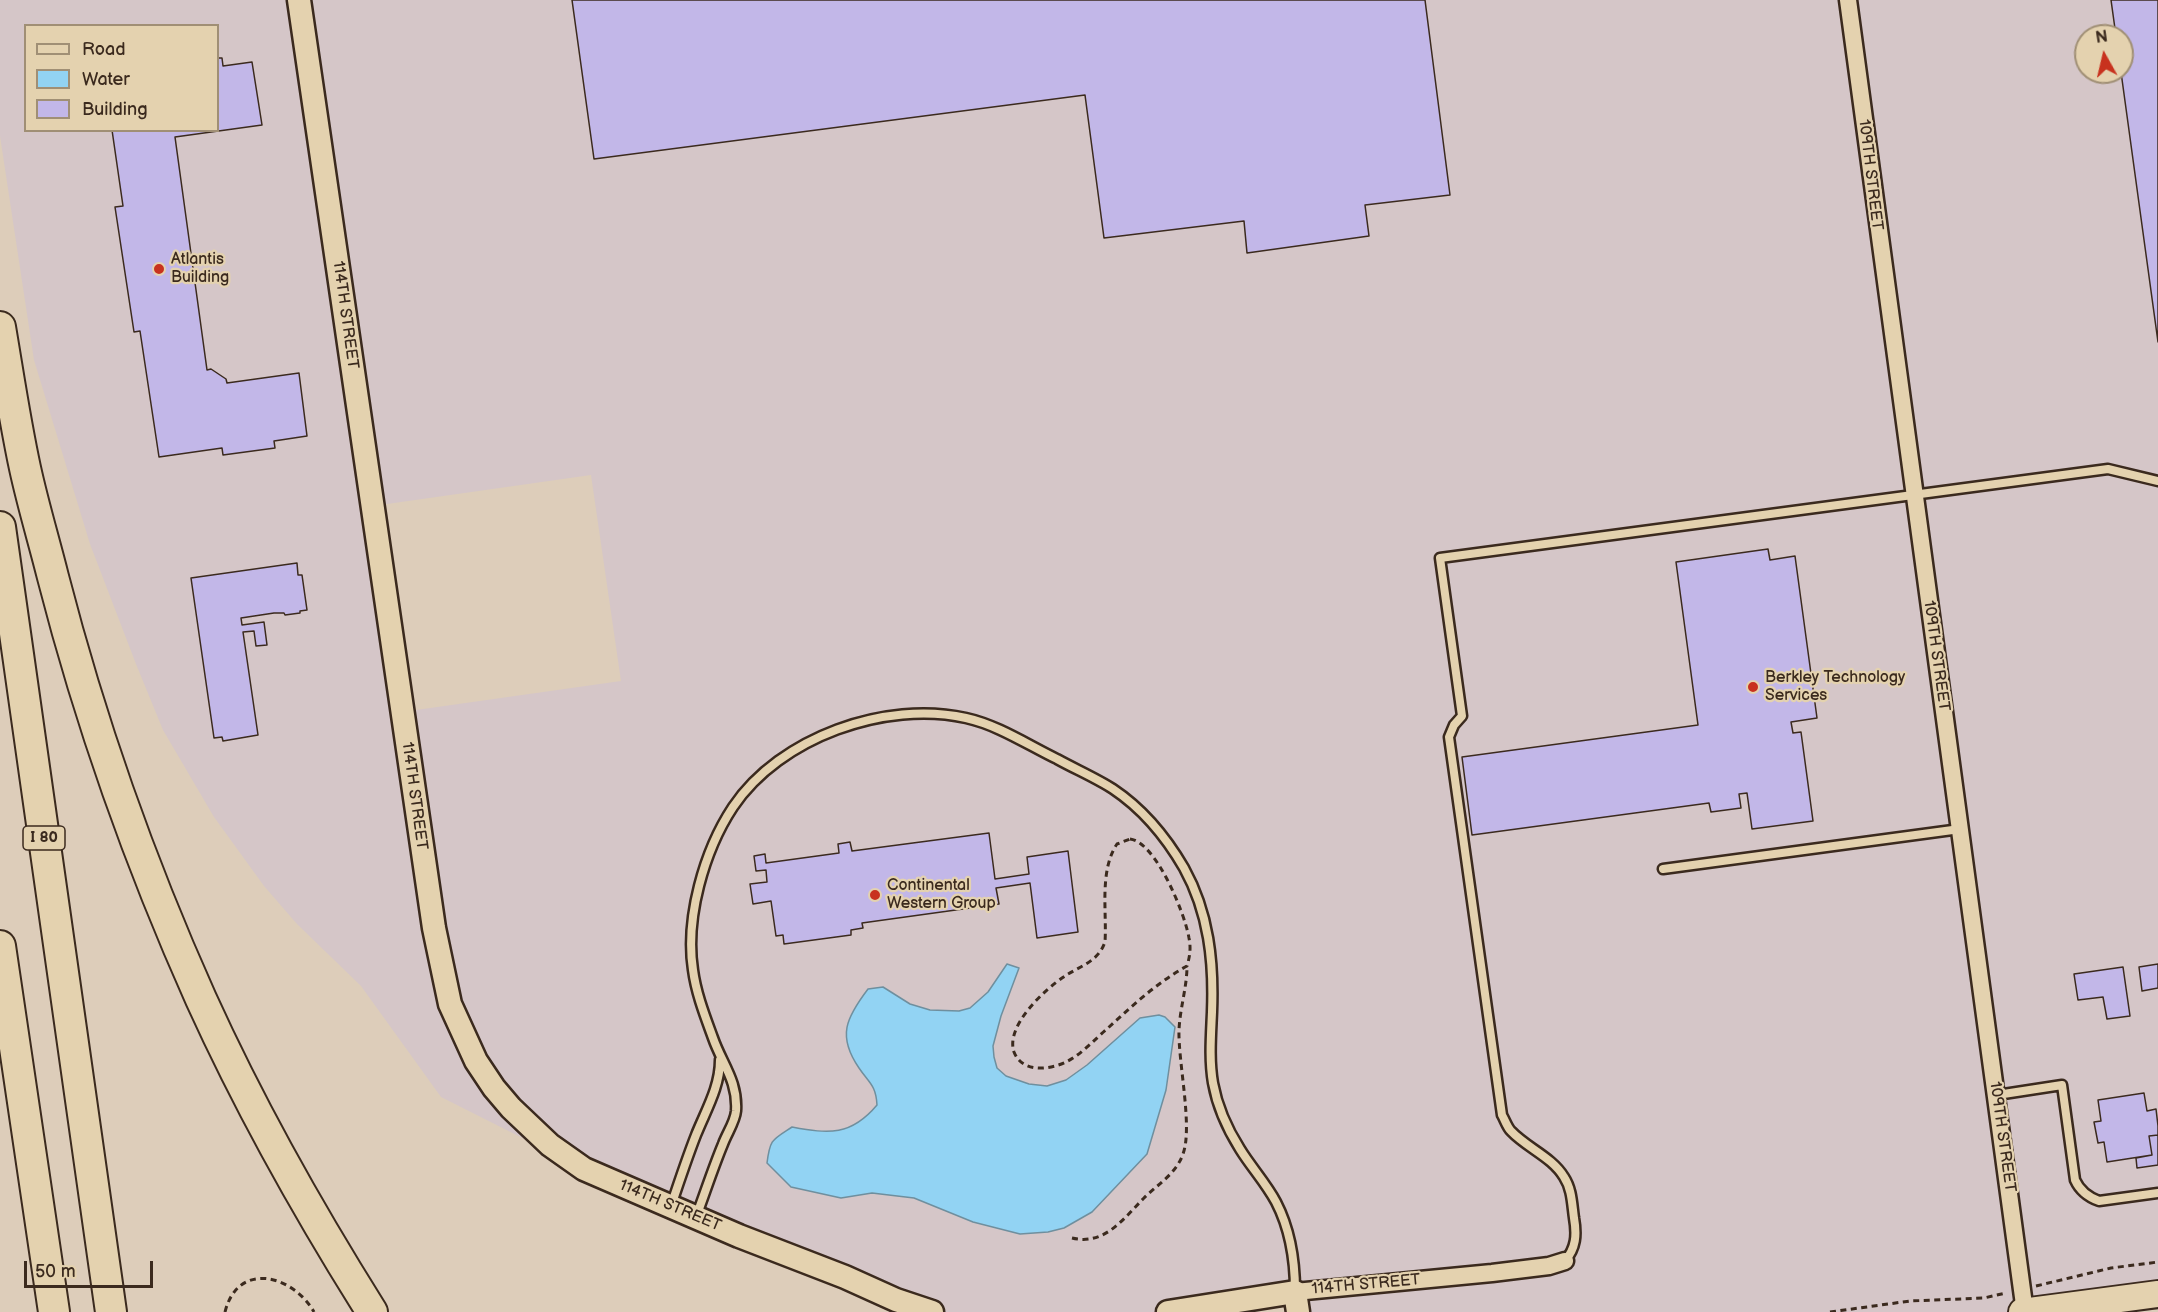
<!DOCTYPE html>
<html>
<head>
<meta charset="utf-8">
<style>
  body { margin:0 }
  #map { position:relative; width:2158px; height:1312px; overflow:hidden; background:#ddcdba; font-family:"Balsamiq Sans",sans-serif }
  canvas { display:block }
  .legend { position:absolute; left:24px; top:24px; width:195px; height:108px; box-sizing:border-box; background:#e4d2af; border:2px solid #a08f75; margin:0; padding:8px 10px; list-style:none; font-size:18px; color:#3b2a1e }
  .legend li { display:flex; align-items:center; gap:12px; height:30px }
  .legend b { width:30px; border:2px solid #a08f75 }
  .north { position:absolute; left:2074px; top:24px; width:60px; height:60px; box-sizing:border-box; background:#e4d2af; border:2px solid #a08f75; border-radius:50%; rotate:352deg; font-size:16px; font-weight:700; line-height:24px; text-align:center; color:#3b2a1e }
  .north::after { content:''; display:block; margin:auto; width:21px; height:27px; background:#c8321e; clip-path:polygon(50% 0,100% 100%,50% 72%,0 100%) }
  .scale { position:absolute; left:24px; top:1261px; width:129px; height:27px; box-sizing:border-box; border:3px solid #3b2a1e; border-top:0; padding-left:8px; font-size:18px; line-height:21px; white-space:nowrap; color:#3b2a1e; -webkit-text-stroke:4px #e4d2af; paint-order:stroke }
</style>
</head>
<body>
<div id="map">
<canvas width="2158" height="1312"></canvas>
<ul class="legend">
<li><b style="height:8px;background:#e4d2af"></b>Road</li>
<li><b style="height:16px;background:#92d3f3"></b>Water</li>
<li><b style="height:16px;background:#c2b7e8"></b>Building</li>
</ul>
<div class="north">N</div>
<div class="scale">50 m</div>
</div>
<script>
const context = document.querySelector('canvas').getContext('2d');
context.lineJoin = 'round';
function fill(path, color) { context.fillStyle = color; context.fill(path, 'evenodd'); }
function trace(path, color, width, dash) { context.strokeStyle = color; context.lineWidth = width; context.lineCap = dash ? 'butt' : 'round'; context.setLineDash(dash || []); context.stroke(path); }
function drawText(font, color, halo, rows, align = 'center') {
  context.font = font + ' "Balsamiq Sans",sans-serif'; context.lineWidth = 4.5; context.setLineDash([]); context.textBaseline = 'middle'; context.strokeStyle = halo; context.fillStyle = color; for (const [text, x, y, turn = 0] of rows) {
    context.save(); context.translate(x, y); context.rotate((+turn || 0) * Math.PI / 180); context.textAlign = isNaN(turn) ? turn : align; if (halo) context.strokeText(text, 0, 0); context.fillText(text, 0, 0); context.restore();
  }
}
const built = new Path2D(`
  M0,0H2158V1294L2022,1312H1298L1295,1292L1158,1312H932L584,1169L441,1097L361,986L297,924L264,886L214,817L163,730L136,664L90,544L34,360L0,136ZM26,26H218V130H26ZM2086,36H2122V72H2086ZM591,475L621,681L402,712L373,506Z`);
const water = new Path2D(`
  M1007,964L1019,968L1001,1016L993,1046L994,1057L997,1068L1006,1076L1029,1084L1047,1086L1066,1080L1087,1065L1140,1018L1159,1015L1165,1017L1175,1027L1166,1090L1147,1154L1092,1212L1064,1228L1048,1232L1020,1234L973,1222L914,1198L872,1193L841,1198L791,1187L767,1163C770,1139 772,1140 792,1127C829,1134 851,1136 877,1105C876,1085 869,1083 859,1068C837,1036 846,1018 868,989L883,987L910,1004L930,1010L959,1011L970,1008L988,992Z`);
const building = new Path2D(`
  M572,0H1425L1450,195L1365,205L1369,236L1247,253L1244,221L1104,238L1085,95L594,159Z
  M2111,0H2158V342L2121,72L2122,36H2116Z
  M218,58H222L223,66L252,62L262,125L175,137L207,370L211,369L226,379L227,383L299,373L307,436L274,441L275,448L223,455L222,448L159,457L140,331L134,332L115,207L123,206L112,130H218Z
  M1768,549L1770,560L1795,556L1817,718L1791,722L1793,733L1801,732L1813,821L1752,829L1747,793L1739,794L1741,808L1711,812L1709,803L1472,835L1462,757L1698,725L1676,562Z
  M297,563L298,575H302L307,610L300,611V613L285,615L284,613H274L241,618L242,625L264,622L267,645L256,646L254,631L243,632L258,735L223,741L222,737L214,738L191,578Z
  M989,833L995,879L1029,874L1027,857L1068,851L1078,932L1037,938L1030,883L996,888L999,904L862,923L863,928L851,930V935L784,944L783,935L776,936L771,901L753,904L750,884L767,882L766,870L756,871L754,856L765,854L766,863L839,853L838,844L850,842L852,851Z
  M2158,964V988L2142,991L2139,967Z
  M2123,967L2130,1016L2107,1019L2103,997L2078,1000L2074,974Z
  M2144,1093L2147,1111L2156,1109L2158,1126V1135L2149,1136L2152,1155L2107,1162L2104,1142L2098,1143L2094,1122L2101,1121L2098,1100Z
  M2158,1135V1165L2137,1168L2136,1158L2152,1155L2149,1136Z`);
const path = new Path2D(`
  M1130,839C1156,842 1185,914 1189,938C1191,948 1190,956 1187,966C1158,982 1133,1005 1108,1028C1095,1039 1082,1054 1066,1062C1049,1070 1022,1073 1014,1052C1005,1026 1045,989 1065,976C1080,966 1098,962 1105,942C1107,912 1099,871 1117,844Z
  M1072,1238C1105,1246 1124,1218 1144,1198C1158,1184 1176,1174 1183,1154C1193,1127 1178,1062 1179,1030C1180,1008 1187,987 1187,966
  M2036,1286L2111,1268L2158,1262
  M225,1312C238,1260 293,1275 314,1312
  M1830,1312L1910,1301L1984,1298L2006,1293`);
const lane = new Path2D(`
  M1663,869L1960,829
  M1997,1095L2062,1085L2075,1180C2080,1191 2088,1197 2099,1201L2158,1193
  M671,1206C679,1182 687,1158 696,1135C706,1110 720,1087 720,1060
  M696,1217C705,1193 713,1168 723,1144C727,1133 735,1122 736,1111C738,1081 722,1064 713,1038C705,1016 696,993 693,970C685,918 704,851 733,807C780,737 886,700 966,718C998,725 1028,745 1057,759C1075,769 1096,778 1113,789C1143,809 1166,837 1184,868C1209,913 1214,962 1212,1012C1211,1036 1209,1059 1213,1083C1217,1105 1228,1130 1240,1149C1251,1167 1266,1183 1276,1202C1290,1229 1295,1261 1295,1291
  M1565,1261C1576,1248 1577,1235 1574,1218C1572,1204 1572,1189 1564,1177C1552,1157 1527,1148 1511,1131C1507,1127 1505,1120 1502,1115L1449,737L1454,725L1462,716L1440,558L2108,469L2158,481`);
const street = new Path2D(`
  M1848,0L2025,1312
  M1295,1292L1492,1273L1549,1266L1565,1261`);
const secondary = new Path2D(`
  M299,0L434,928L450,1004L476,1061L494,1088L511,1108L550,1145L584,1169L739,1236L845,1277L896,1300L932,1312
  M1168,1312L1295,1292L1298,1312`);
const primary = new Path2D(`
  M2022,1312L2158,1294`);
const highway = new Path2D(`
  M0,327C8,374 15,422 25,468C33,505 44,541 53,577C90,721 140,863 201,999C250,1107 309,1212 372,1312
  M0,527L111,1312
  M0,946L54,1312`);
const markers = [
  [159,269,6,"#c8321e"],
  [1753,687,6,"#c8321e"],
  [875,895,6,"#c8321e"]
];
const shields = [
  [44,838,42]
];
const shieldNames = [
  ["I 80",44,838]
];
const streetNames = [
  ["109TH STREET",1870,175,83],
  ["114TH STREET",345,315,82],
  ["109TH STREET",1936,656,82],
  ["114TH STREET",414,796,82],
  ["109TH STREET",2002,1137,82],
  ["114TH STREET",670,1206,23],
  ["114TH STREET",1366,1285,-5]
];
const poiNames = [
  ["Atlantis",171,260],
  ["Building",171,278],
  ["Berkley Technology",1765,678],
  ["Services",1765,696],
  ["Continental",887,886],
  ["Western Group",887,904]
];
fill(built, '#d5c6c8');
fill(water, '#92d3f3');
trace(water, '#6f8f9e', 1.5);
fill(building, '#c2b7e8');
trace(building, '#3b2a1e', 1.5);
trace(lane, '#3b2a1e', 13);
trace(street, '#3b2a1e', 21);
trace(secondary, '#3b2a1e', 27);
trace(primary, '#3b2a1e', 30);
trace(highway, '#3b2a1e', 34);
trace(path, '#3b2a1e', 3, [6, 4.5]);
trace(lane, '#e4d2af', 8);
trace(street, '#e4d2af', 16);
trace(secondary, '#e4d2af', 22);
trace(primary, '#e4d2af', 26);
trace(highway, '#e4d2af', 30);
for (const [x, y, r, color] of markers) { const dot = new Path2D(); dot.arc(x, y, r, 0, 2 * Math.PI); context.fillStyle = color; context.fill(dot); trace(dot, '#e4d2af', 2); }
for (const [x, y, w] of shields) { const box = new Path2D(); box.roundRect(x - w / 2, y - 12, w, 24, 4.5); context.fillStyle = '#e4d2af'; context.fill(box); trace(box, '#3b2a1e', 1.5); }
drawText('bold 15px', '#3b2a1e', null, shieldNames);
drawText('16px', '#3b2a1e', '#e4d2af', streetNames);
drawText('16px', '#3b2a1e', '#e4d2af', poiNames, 'left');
</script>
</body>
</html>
